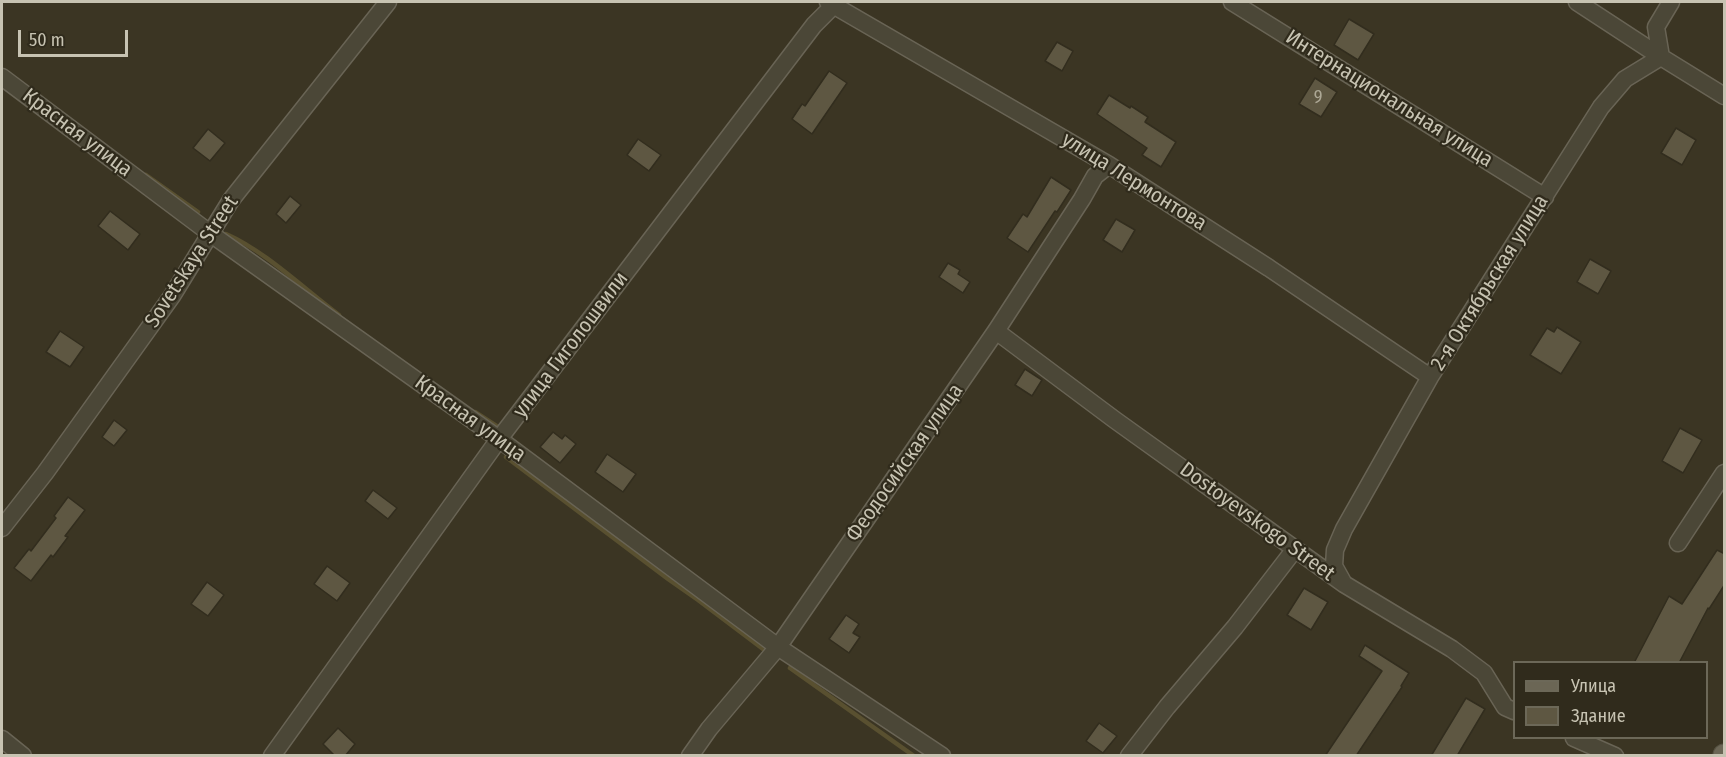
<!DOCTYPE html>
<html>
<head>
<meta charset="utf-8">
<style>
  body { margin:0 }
  #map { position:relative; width:1726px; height:757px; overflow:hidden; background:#3b3523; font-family:"Fira Sans Condensed",sans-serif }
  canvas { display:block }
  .frame { position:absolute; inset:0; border:3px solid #c7c3b2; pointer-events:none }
  .legend { position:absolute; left:1513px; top:661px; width:195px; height:78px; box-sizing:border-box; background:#302b1c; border:2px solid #6c6858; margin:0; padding:8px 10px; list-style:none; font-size:18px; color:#c7c3b2 }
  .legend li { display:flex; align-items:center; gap:12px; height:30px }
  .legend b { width:30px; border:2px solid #6c6858 }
  .scale { position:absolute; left:18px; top:30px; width:110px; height:27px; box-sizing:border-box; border:3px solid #c7c3b2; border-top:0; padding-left:8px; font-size:18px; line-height:21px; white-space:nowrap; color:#c7c3b2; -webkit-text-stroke:4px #302b1c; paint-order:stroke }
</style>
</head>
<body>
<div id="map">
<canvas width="1726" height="757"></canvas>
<div class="frame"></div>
<ul class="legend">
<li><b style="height:8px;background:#6b6655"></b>Улица</li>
<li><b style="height:16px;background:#5e5742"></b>Здание</li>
</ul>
<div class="scale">50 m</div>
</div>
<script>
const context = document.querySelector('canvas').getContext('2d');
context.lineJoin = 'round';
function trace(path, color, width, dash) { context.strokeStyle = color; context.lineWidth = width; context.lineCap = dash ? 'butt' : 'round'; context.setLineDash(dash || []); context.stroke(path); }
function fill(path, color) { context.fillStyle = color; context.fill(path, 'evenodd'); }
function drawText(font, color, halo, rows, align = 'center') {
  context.font = font + ' "Fira Sans Condensed",sans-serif'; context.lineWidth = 4.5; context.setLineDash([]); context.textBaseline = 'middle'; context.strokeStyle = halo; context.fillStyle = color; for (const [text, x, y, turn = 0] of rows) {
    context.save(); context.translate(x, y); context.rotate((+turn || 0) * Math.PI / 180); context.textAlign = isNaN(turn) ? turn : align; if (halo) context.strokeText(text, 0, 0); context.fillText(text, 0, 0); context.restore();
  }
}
const stream = new Path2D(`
  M146,175L198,212
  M226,234C265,251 304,289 339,315
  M475,412L498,427
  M506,457L668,579L698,600L763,649
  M790,668L914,756`);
const building = new Path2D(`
  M1349,19L1374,34L1358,60L1334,45Z
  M1057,42L1073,51L1062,71L1045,61Z
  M829,71L847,83L812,134L792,119L802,104L805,106Z
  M1315,78L1337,92L1321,117L1299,104Z
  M1109,95L1130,108L1131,106L1148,117L1145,122L1176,142L1161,167L1142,155L1147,148L1097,114Z
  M1676,128L1696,140L1682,165L1661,153Z
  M208,129L225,143L210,161L193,148Z
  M638,139L661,155L649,171L627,155Z
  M1051,177L1071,190L1057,212L1055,211L1028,252L1007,238L1023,214L1027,217Z
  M290,196L301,205L286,223L276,214Z
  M110,211L140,234L128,250L98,226Z
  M1116,219L1135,230L1122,252L1103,240Z
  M1590,259L1611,271L1598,294L1577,282Z
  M948,263L960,270L958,274L970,282L963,293L939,277Z
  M1557,327L1581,342L1561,374L1530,355L1547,328L1554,332Z
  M60,331L84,347L70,367L46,352Z
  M1025,369L1042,380L1032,396L1015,385Z
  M114,420L127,430L114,446L102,437Z
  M1680,428L1702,440L1683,473L1662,461Z
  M553,432L562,439L565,435L576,444L560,463L540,447Z
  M607,454L636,474L623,492L595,472Z
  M373,490L397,508L388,519L365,501Z
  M68,497L85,510L65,536L68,537L53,557L51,555L31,581L14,568L29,549L31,551L56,518L54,516Z
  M1717,550L1725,554V584L1709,609L1708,608L1679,663H1634L1669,596L1682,604Z
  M327,566L350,583L337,601L314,584Z
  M207,582L224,595L208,616L191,604Z
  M1304,588L1328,602L1311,630L1287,615Z
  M846,615L859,624L853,633L860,637L849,653L829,639Z
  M1365,645L1409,673L1401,686L1402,687L1356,756H1325L1382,671L1359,656Z
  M1466,698L1485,709L1457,756H1431Z
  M1099,723L1117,736L1103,753L1086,741Z
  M338,728L355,744L345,756H335L323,744Z`);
const minor = new Path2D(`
  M828,2L1109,165L1269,268L1430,377
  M1232,2L1545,197
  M1577,2L1661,57L1724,96
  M2,77L211,234L499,439L778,647L942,756
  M996,331L1115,420L1344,584L1452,649L1484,673L1505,707L1514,711
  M2,528L45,473L172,296L231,200L388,2
  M1678,543L1724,473
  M1344,584L1334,566L1335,550L1344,529L1430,377L1601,107L1625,79L1661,57L1656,27L1671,2
  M1574,738L1615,756
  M2,739L23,756
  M272,756L499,439L814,25L837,2
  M690,756L709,729L778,647L996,331L1082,199L1095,176L1109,165
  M1129,756L1167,707L1235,627L1295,549`);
const major = new Path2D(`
  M1724,756V755`);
const numberNames = [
  ["9",1318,98]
];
const streetNames = [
  ["Интернациональная улица",1389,99,32],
  ["Красная улица",77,133,37],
  ["улица Лермонтова",1134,182,32],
  ["Sovetskaya Street",192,262,-57],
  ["2-я Октябрьская улица",1490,283,-58],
  ["улица Гиголошвили",571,345,-53],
  ["Красная улица",470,419,36],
  ["Феодосийская улица",905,463,-55],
  ["Dostoyevskogo Street",1257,522,36]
];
trace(stream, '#595030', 4.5);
fill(building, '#5e5742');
trace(building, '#322d1e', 1.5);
trace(minor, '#696455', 19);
trace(major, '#575343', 23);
trace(minor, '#4b4737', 16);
trace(major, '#6b6655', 21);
drawText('18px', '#ada896', null, numberNames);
drawText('21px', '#c7c3b2', '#302b1c', streetNames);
</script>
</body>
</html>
